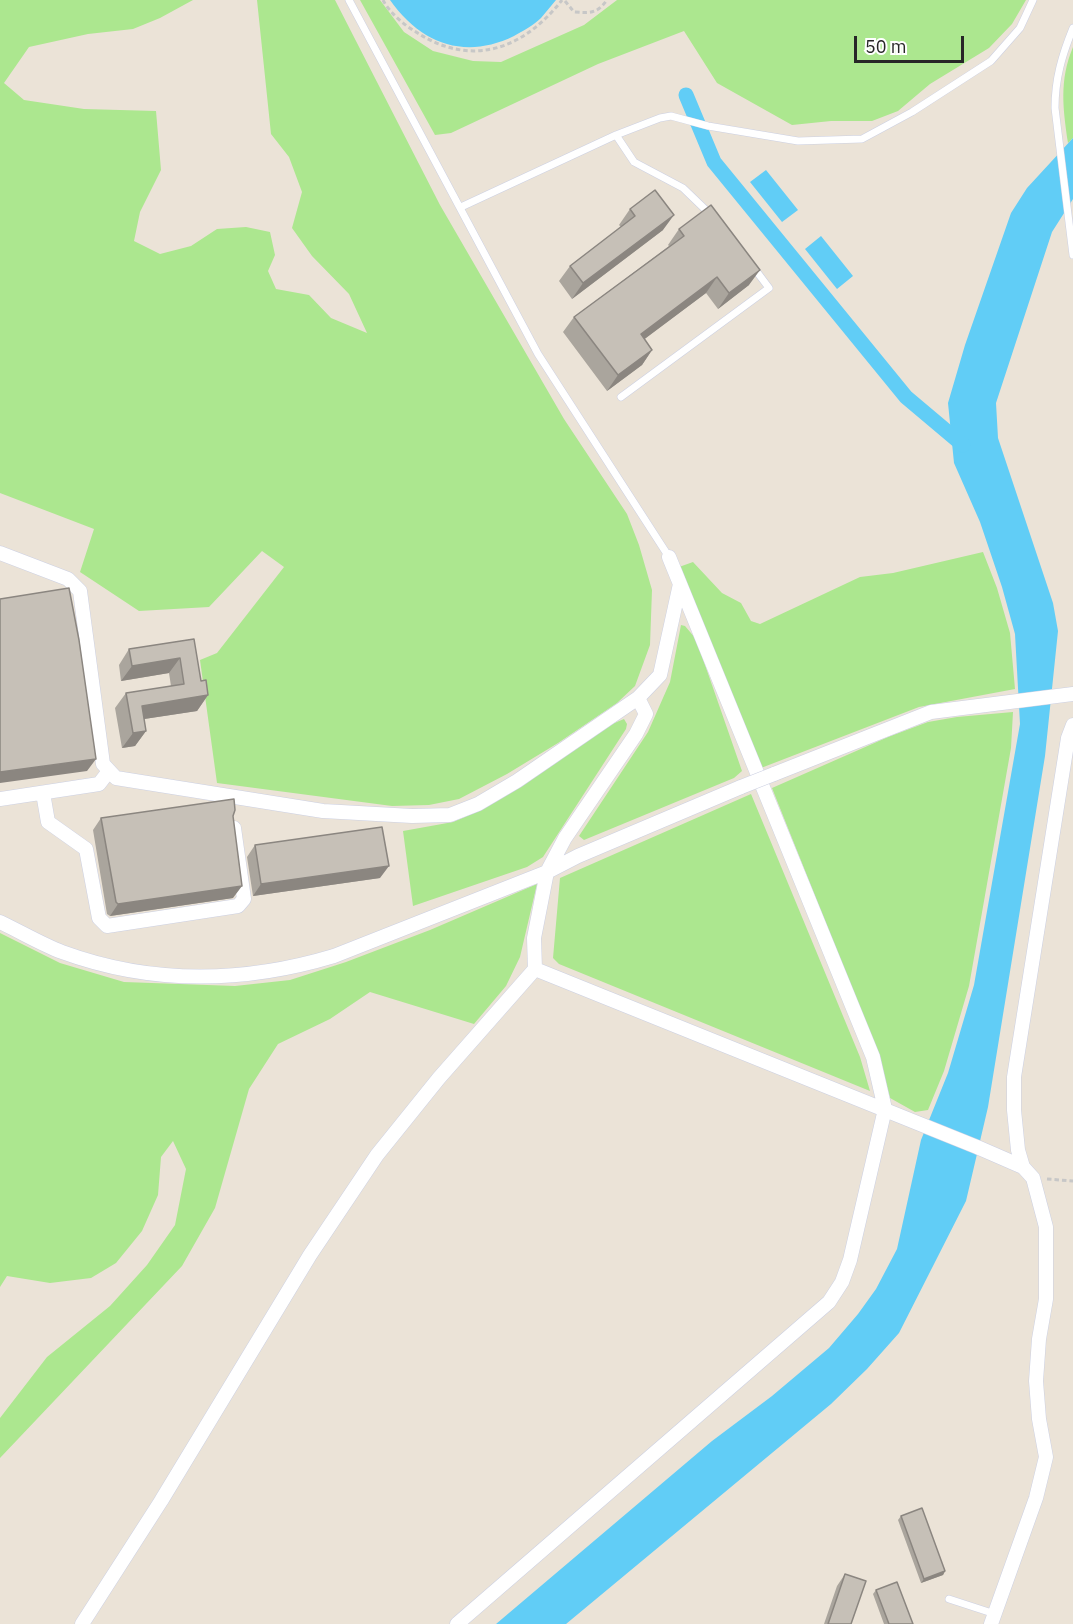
<!DOCTYPE html>
<html>
<head>
<meta charset="utf-8">
<style>
  body { margin:0 }
  #map { position:relative; width:1073px; height:1624px; overflow:hidden; background:#ebe3d7; font-family:"IBM Plex Sans",sans-serif }
  canvas { display:block }
  .scale { position:absolute; left:854px; top:36px; width:110px; height:27px; box-sizing:border-box; border:3px solid #272727; border-top:0; padding-left:8px; font-size:18px; line-height:21px; white-space:nowrap; color:#272727; -webkit-text-stroke:4px #fff; paint-order:stroke }
</style>
</head>
<body>
<div id="map">
<canvas width="1073" height="1624"></canvas>
<div class="scale">50 m</div>
</div>
<script>
const context = document.querySelector('canvas').getContext('2d');
context.lineJoin = 'round';
function fill(path, color) { context.fillStyle = color; context.fill(path, 'evenodd'); }
function trace(path, color, width, dash) { context.strokeStyle = color; context.lineWidth = width; context.lineCap = dash ? 'butt' : 'round'; context.setLineDash(dash || []); context.stroke(path); }
const green = new Path2D(`
  M0,0H193L160,18L133,29L88,34L29,47L4,83L24,100L84,109L156,111L161,170L140,212L134,241L160,254L191,246L217,229L246,227L270,232L275,255L268,271L276,289L309,295L331,318L367,333L349,294L312,256L292,228L302,192L289,157L271,134L257,0H335L440,205L564,419L627,514L639,545L652,590L650,645L635,686L617,703L558,743L507,774L459,799L429,805L392,806L217,783L200,660L217,653L284,567L262,551L209,607L139,611L80,572L94,529L0,493Z
  M360,0H380L404,32L433,51L473,61L501,62L584,25L617,0H1026L1012,24L989,48L930,84L898,111L872,121H831L792,125L717,83L684,31L598,64L451,133L435,135Z
  M1073,47V138L1068,143C1063,109 1059,80 1073,47Z
  M983,552L997,588L1010,633L1015,689L919,707L761,768L679,567L693,562L722,593L741,603L751,621L760,624L860,577L893,573Z
  M681,625L685,626L696,639L742,771L734,778L584,840L579,836L648,732L670,682Z
  M1013,712L1011,748L969,986L944,1071L928,1110L915,1112L890,1098L878,1054L772,788L888,737L928,722L957,717Z
  M624,719L627,724L626,729L543,857L527,867L413,906L403,831L453,822L476,812L612,724Z
  M751,794L860,1057L870,1091L559,964L553,958L560,878Z
  M537,884L520,957L506,986L474,1024L370,992L330,1019L278,1044L249,1089L215,1208L182,1266L0,1458V1418L47,1357L110,1306L147,1265L175,1225L186,1169L173,1141L161,1157L158,1195L142,1231L116,1263L91,1278L50,1283L7,1276L0,1287V933L60,963L124,982L235,986L290,980L346,962L430,930Z`);
const water = new Path2D(`
  M390,0H556C551,6 546,12 541,18C534,25 523,31 514,36C465,60 421,44 390,0Z
  M1073,138V199L1052,232L996,403L998,438L1053,603L1058,631L1045,756L988,1107L966,1201L899,1333L867,1369L831,1404L566,1624H496L712,1441L772,1396L829,1348L858,1314L876,1289L897,1249L921,1140L948,1073L974,985L1020,724L1015,634L1002,587L980,522L954,463L948,403L965,345L1011,213L1027,188Z
  M766,170L798,210L782,222L750,182Z
  M821,236L853,276L837,289L805,249Z`);
const canal = new Path2D(`
  M686,95L714,162L906,397L963,445`);
const path = new Path2D(`
  M383,0C389,12 404,25 416,32C471,68 523,50 562,0
  M565,1L574,12C590,13 597,14 607,0
  M1047,1179L1073,1181`);
const lane = new Path2D(`
  M349,0L538,354L669,557
  M1073,28C1062,55 1055,79 1055,108L1073,255
  M616,135L634,162L683,188L711,215
  M461,207L616,135L660,118L671,116L708,126L798,141L862,139L912,112L991,61L1020,28L1033,0
  M621,397L769,288L754,268
  M949,1599L995,1614`);
const street = new Path2D(`
  M0,553L68,579L80,591L103,764L116,778L323,811L412,816L450,815L478,804L517,781L638,698L660,675L680,584
  M774,774L931,712L1073,694
  M43,793L48,822L86,849L99,918L107,926L238,906L244,899L234,828
  M0,799L99,784L109,771
  M0,922C21,932 41,944 62,952C152,985 244,983 334,956L547,872L578,856L741,787
  M535,969L977,1147L1023,1167
  M82,1624L161,1501L310,1255L377,1155L439,1078L535,969L534,938L547,872L565,838L636,734L646,714L638,698
  M457,1624L829,1302L842,1282L850,1260L885,1109L873,1057L669,557
  M991,1624L1036,1498L1046,1457L1039,1419L1036,1381L1039,1339L1046,1299V1227L1033,1178L1023,1167L1018,1150L1014,1110V1077L1068,738L1073,725`);
const streetBridge = new Path2D(`
  M741,787L774,774`);
const wall = new Path2D(`
  M630,209L663,230L572,299L559,281L570,266L621,227L619,225Z
  M679,229L749,285L718,309L706,293L644,339L652,350L642,365L607,391L563,332L574,317L669,246L668,245Z
  M194,639L201,681L208,695L197,711L144,719L146,731L135,746L122,748L115,708L126,693L171,686L169,673L121,681L119,665L129,649Z
  M101,818L233,898L110,916L107,914L93,830Z
  M255,845L380,878L253,896L247,857Z
  M901,1516L945,1571L943,1575L921,1583L898,1520Z
  M845,1574L851,1624H824L837,1586Z
  M876,1590L913,1624H884L873,1594Z`);
const shadedWall = new Path2D(`
  M674,215L663,230L572,299L583,283Z
  M760,270L749,285L718,309L729,293Z
  M717,277L706,293L630,350L641,334Z
  M652,350L642,365L607,391L618,375Z
  M180,658L169,673L121,681L132,666Z
  M208,695L197,711L131,721L142,706Z
  M146,731L135,746L122,748L133,733Z
  M96,759L87,771L0,783V772Z
  M389,866L380,878L253,896L261,884Z
  M242,886L233,898L110,916L118,904Z
  M945,1571L943,1575L921,1583L924,1579Z`);
const building = new Path2D(`
  M655,190L674,215L583,283L570,266L635,216L630,209Z
  M711,205L760,270L729,293L717,277L641,334L652,350L618,375L574,317L684,236L679,229Z
  M69,588L79,640L96,759L0,772V599Z
  M194,639L201,681L206,680L208,695L142,706L146,731L133,733L126,693L184,684L180,658L132,666L129,649Z
  M234,799L235,810L233,816L242,886L118,904L116,902L101,818Z
  M382,827L389,866L261,884L255,845Z
  M922,1508L945,1571L924,1579L901,1516Z
  M845,1574L866,1581L851,1624H828Z
  M897,1582L913,1624H889L876,1590Z`);
fill(green, '#ace78f');
fill(water, '#61cdf6');
trace(canal, '#61cdf6', 15);
trace(lane, '#ccd0e2', 8);
trace(street, '#ccd0e2', 15);
trace(path, '#c7c7c7', 3, [4.5, 3]);
trace(lane, '#fff', 7);
trace(street, '#fff', 14);
trace(streetBridge, '#ccd0e2', 15, []);
trace(streetBridge, '#fff', 14);
fill(wall, '#aaa59d');
fill(shadedWall, '#8b8680');
fill(building, '#c6c0b7');
trace(building, '#8b8680', 1.5);
</script>
</body>
</html>
